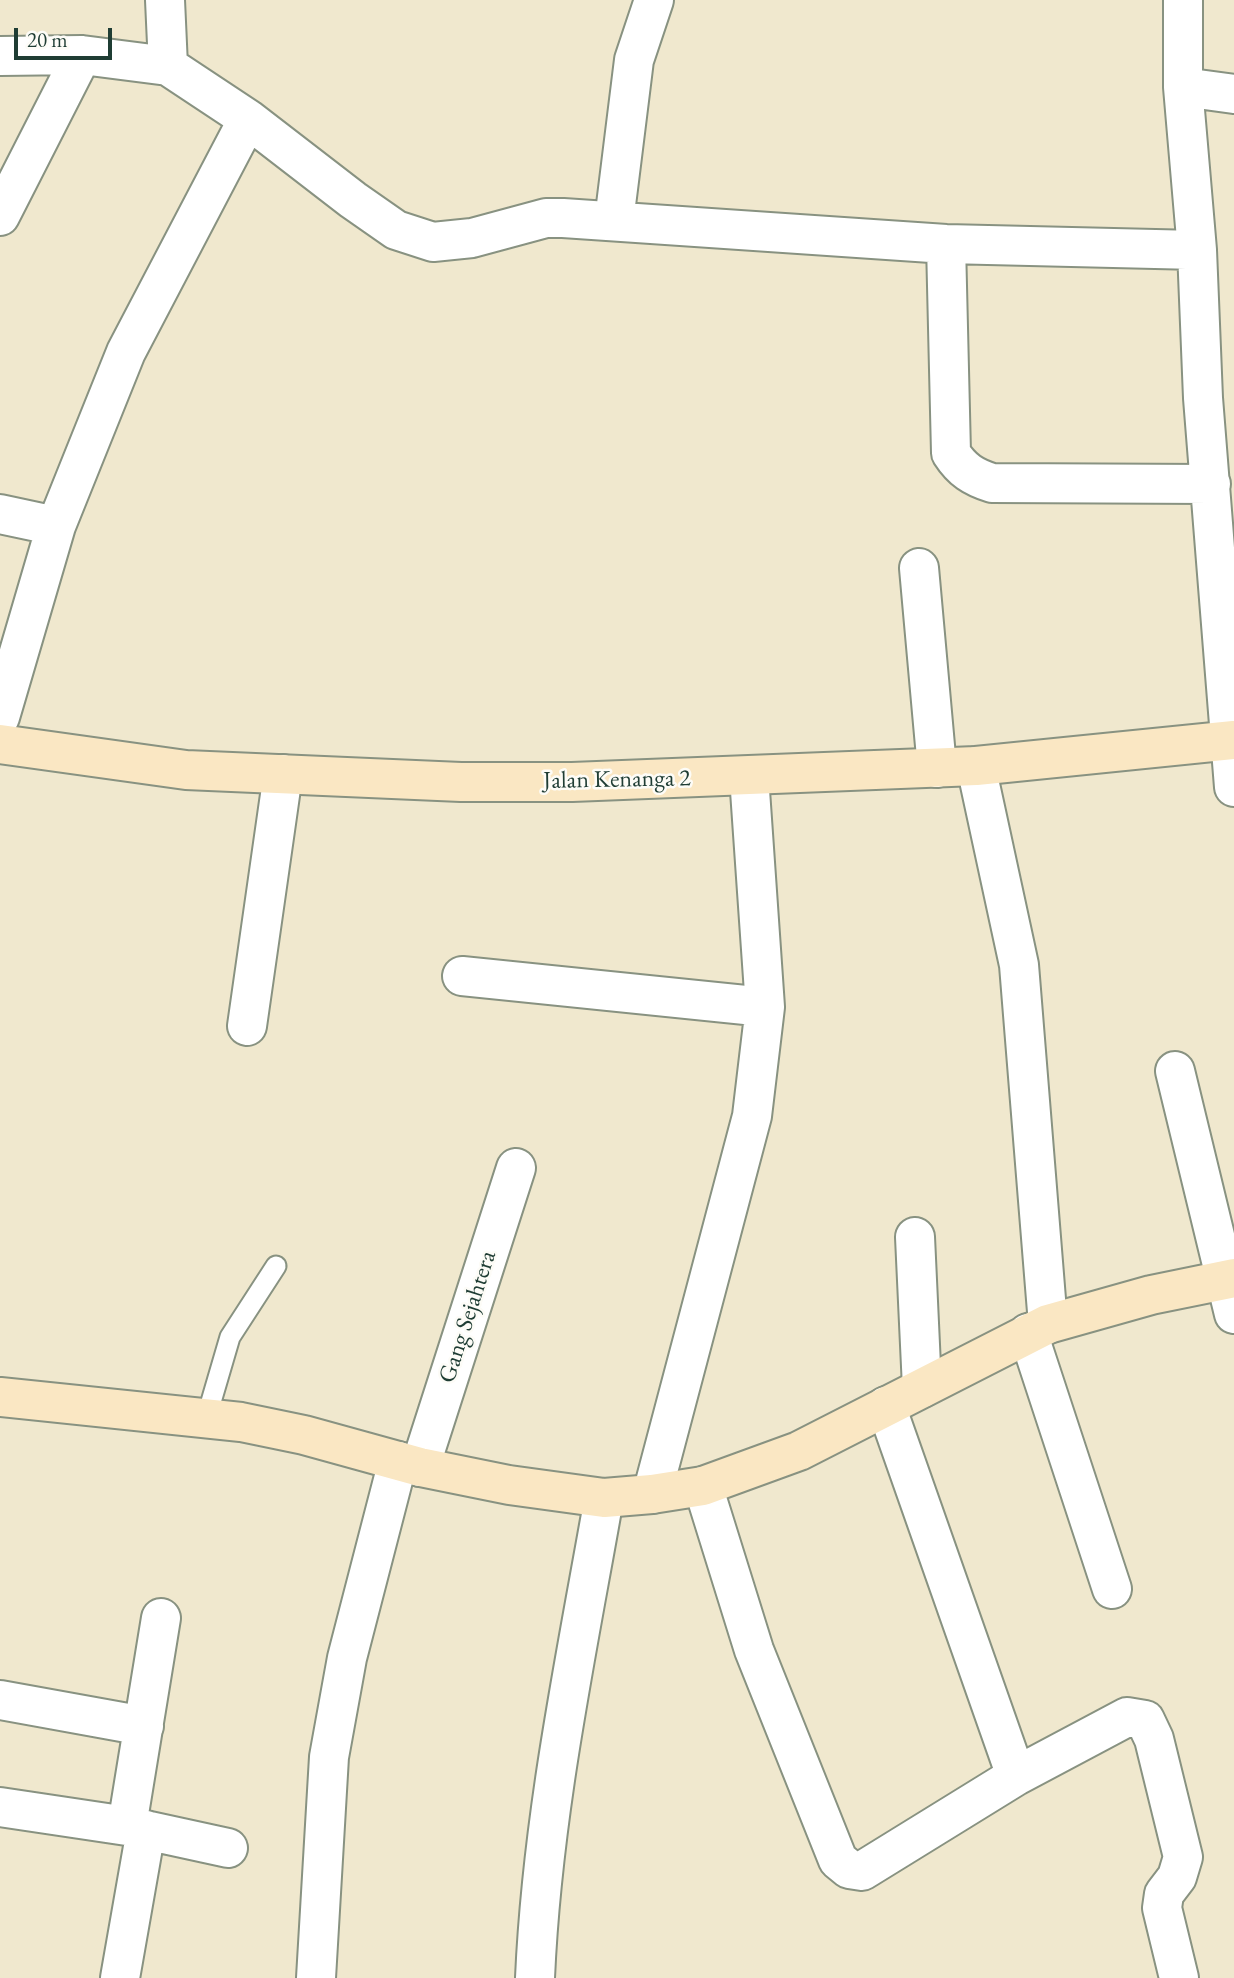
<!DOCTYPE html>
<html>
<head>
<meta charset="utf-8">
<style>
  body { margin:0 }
  #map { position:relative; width:1234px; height:1978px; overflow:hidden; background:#f0e8ce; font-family:"EB Garamond",serif }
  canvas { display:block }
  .scale { position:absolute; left:14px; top:28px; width:98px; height:32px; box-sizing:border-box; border:4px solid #1f3d34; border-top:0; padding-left:9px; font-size:21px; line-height:24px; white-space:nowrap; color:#1f3d34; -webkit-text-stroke:5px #fdfcf7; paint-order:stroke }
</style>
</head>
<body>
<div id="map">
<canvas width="1234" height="1978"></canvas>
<div class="scale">20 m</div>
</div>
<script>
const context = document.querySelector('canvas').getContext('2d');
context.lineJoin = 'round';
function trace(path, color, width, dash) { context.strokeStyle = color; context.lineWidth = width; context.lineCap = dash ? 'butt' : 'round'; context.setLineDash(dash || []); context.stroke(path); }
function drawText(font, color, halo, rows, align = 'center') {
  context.font = font + ' "EB Garamond",serif'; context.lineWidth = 5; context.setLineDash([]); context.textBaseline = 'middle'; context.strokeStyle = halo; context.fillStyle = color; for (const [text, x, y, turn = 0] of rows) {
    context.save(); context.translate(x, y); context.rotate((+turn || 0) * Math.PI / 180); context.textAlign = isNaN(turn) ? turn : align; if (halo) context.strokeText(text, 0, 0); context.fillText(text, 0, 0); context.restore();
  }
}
const lane = new Path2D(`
  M206,1419L230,1337L276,1266`);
const street = new Path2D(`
  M165,0L168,66
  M1183,0V87L1197,250L1203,398L1234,787
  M0,56L82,55L168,66L248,119L353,200L396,230L433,242L472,238L546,218H563L946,244L1197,250
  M1183,87L1234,94
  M0,216L82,55
  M614,221L634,60L654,0
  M946,244L951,453C962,470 973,477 992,483L1211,484
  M0,514L56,526
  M919,568L937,768
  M0,717L56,526L126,352L248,119
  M976,766L1019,965L1048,1324
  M462,976L765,1007
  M247,1026L283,774
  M1175,1071L1234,1314
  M915,1237L922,1388
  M1028,1333L1112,1589
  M886,1406L1016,1776
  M420,1467L516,1168
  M703,1486L754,1650L838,1860L849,1869L862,1871L1016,1776L1127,1717L1145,1720L1154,1739L1183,1857L1177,1877L1164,1894L1162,1908L1179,1978
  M652,1494L752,1116L765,1007L749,776
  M0,1700L144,1726
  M0,1807L127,1826L228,1848
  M127,1826L161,1618
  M120,1978L146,1830
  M316,1978L329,1757L347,1658L398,1461
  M535,1978C542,1816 576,1657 604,1498`);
const secondary = new Path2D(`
  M0,744L186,770L461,782H572L976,766L1234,740
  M0,1397L241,1422L304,1435L420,1467L509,1485L604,1498L652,1494L703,1486L799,1451L1048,1324L1151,1295L1234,1278`);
const streetNames = [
  ["Jalan Kenanga 2",617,780,-1],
  ["Gang Sejahtera",468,1317,-72]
];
trace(lane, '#889281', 23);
trace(street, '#889281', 42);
trace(secondary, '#889281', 42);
trace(lane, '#fff', 19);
trace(street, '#fff', 38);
trace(secondary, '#fae7c3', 38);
drawText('24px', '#1f3d34', '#fdfcf7', streetNames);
</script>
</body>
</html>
